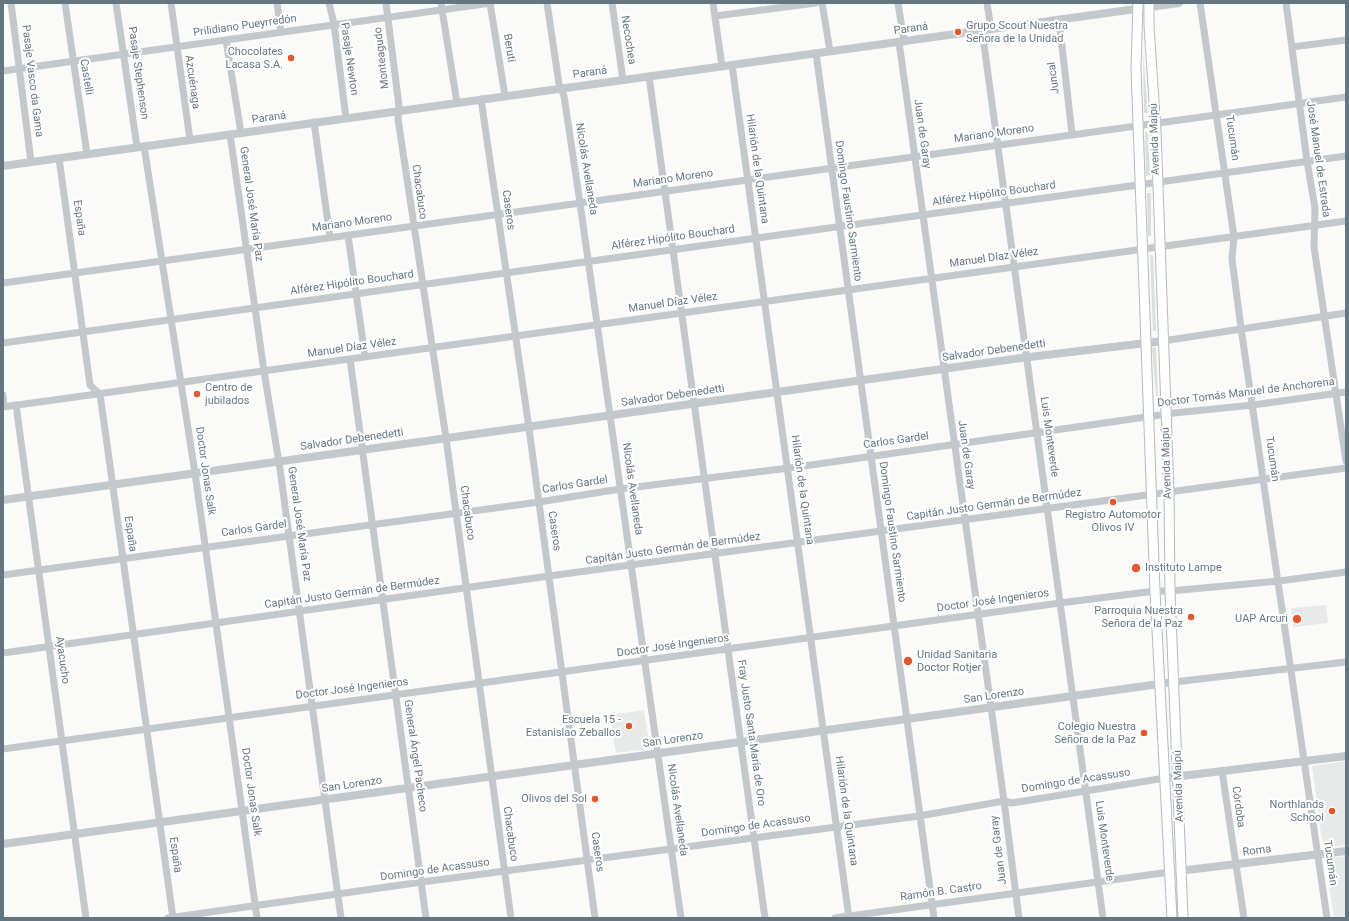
<!DOCTYPE html>
<html>
<head>
<meta charset="utf-8">
<style>
  body { margin:0 }
  #map { position:relative; width:1349px; height:921px; overflow:hidden; background:#fafaf8; font-family:Roboto,sans-serif }
  canvas { display:block }
  .frame { position:absolute; inset:0; border:4px solid #657683; pointer-events:none }
</style>
</head>
<body>
<div id="map">
<canvas width="1349" height="921"></canvas>
<div class="frame"></div>
</div>
<script>
const context = document.querySelector('canvas').getContext('2d');
context.lineJoin = 'round';
function fill(path, color) { context.fillStyle = color; context.fill(path, 'evenodd'); }
function trace(path, color, width, dash) { context.strokeStyle = color; context.lineWidth = width; context.lineCap = dash ? 'butt' : 'round'; context.setLineDash(dash || []); context.stroke(path); }
function drawText(font, color, halo, rows, align = 'center') {
  context.font = font + ' Roboto,sans-serif'; context.lineWidth = 4; context.setLineDash([]); context.textBaseline = 'middle'; context.strokeStyle = halo; context.fillStyle = color; for (const [text, x, y, turn = 0] of rows) {
    context.save(); context.translate(x, y); context.rotate((+turn || 0) * Math.PI / 180); context.textAlign = isNaN(turn) ? turn : align; if (halo) context.strokeText(text, 0, 0); context.fillText(text, 0, 0); context.restore();
  }
}
const built = new Path2D(`
  M1326,605L1328,623L1293,627L1291,608Z
  M644,710L650,749L616,753L610,715Z
  M1346,761V845L1323,848L1312,766Z
  M1346,856V918H1334L1325,859Z`);
const green = new Path2D(`
  M1143,54L1148,113H1144Z
  M1145,132H1148L1150,175L1146,176Z
  M1147,193H1151V236H1148Z
  M1150,255H1153L1156,331H1153Z
  M1156,347L1158,404L1157,405L1152,348Z`);
const minor = new Path2D(`
  M11,3L31,162
  M65,3L87,154
  M116,3L137,147
  M171,3L190,140
  M277,3L281,32
  M329,3L334,24L346,118
  M386,3L399,106L398,119L446,438L511,918
  M441,3L457,103
  M490,3L505,96
  M547,3L559,84L564,96L580,203L681,918
  M612,3L623,80
  M713,3L722,66
  M822,3L830,51
  M898,3L904,41
  M987,3L991,29
  M1200,3L1234,237L1232,259L1241,328L1327,918
  M1286,3L1307,161L1315,208L1314,247L1346,461
  M715,16L816,3
  M1059,20L1072,134
  M982,30L1103,918
  M226,40L241,133
  M899,42L1004,801L1019,918
  M1292,47L1346,40
  M816,53L934,918
  M732,65L849,918
  M3,71L491,3
  M649,76L765,918
  M481,99L528,421L595,918
  M314,122L330,237
  M230,134L264,371L280,469L341,918
  M144,146L195,473L257,918
  M59,158L90,385L100,394L173,918
  M348,235L365,357
  M3,283L1346,97
  M1163,341L1346,313
  M3,343L1346,156
  M350,359L426,918
  M3,395L4,406
  M16,405L86,918
  M3,407L1346,221
  M3,575L539,502L620,489L797,467L1174,413L1253,405L1346,392
  M3,653L549,576L1346,468
  M1174,682L1346,662
  M3,749L1060,603L1155,591H1170L1279,581L1346,572
  M1222,771L1244,918
  M168,918L422,882L919,816L1004,801L1012,803L1165,778
  M835,918L1170,872`);
const tertiary = new Path2D(`
  M3,166L1179,3
  M3,500L1021,358L1163,341
  M1165,778L1346,756
  M3,844L1174,682
  M1170,872L1346,851`);
const secondary = new Path2D(`
  M1138,3L1136,68L1155,591L1172,918
  M1149,3V26L1156,131L1169,493L1170,591L1183,918`);
const markers = [
  [958,32,4,"#e4572e"],
  [291,58,4,"#e4572e"],
  [197,394,4,"#e4572e"],
  [1113,502,4,"#e4572e"],
  [1136,568,5,"#e4572e"],
  [1191,617,4,"#e4572e"],
  [1297,619,5,"#e4572e"],
  [908,661,5,"#e4572e"],
  [629,726,4,"#e4572e"],
  [1144,733,4,"#e4572e"],
  [595,799,4,"#e4572e"],
  [1332,811,4,"#e4572e"]
];
const streetNames = [
  ["Prilidiano Pueyrredón",245,26,-8],
  ["Paraná",911,29,-8],
  ["Necochea",628,40,81],
  ["Beruti",509,48,81],
  ["Monteagudo",382,58,-97],
  ["Pasaje Newton",349,59,82],
  ["Pasaje Stephenson",138,73,82],
  ["Paraná",590,73,-8],
  ["Castelli",86,77,81],
  ["Juncal",1054,78,-97],
  ["Pasaje Vasco da Gama",32,81,83],
  ["Azcuénaga",192,82,82],
  ["Paraná",269,118,-8],
  ["Juan de Garay",922,134,82],
  ["Mariano Moreno",994,134,-8],
  ["Tucumán",1232,138,82],
  ["Avenida Maipú",1155,139,-92],
  ["José Manuel de Estrada",1318,159,82],
  ["Nicolás Avellaneda",586,169,81],
  ["Hilarión de la Quintana",757,169,82],
  ["Mariano Moreno",673,179,-8],
  ["Chacabuco",419,192,82],
  ["Alférez Hipólito Bouchard",994,194,-8],
  ["General José María Paz",251,204,82],
  ["Caseros",508,210,82],
  ["Domingo Faustino Sarmiento",848,211,82],
  ["España",79,218,82],
  ["Mariano Moreno",352,223,-8],
  ["Alférez Hipólito Bouchard",673,238,-8],
  ["Manuel Díaz Vélez",994,258,-8],
  ["Alférez Hipólito Bouchard",352,283,-8],
  ["Manuel Díaz Vélez",673,303,-8],
  ["Manuel Díaz Vélez",352,348,-8],
  ["Salvador Debenedetti",994,351,-8],
  ["Doctor Tomás Manuel de Anchorena",1246,393,-7],
  ["Salvador Debenedetti",673,396,-8],
  ["Luis Monteverde",1049,437,82],
  ["Salvador Debenedetti",352,440,-8],
  ["Carlos Gardel",896,441,-8],
  ["Juan de Garay",966,455,82],
  ["Tucumán",1272,459,82],
  ["Avenida Maipú",1167,463,-92],
  ["Doctor Jonas Salk",205,471,82],
  ["Carlos Gardel",575,485,-9],
  ["Nicolás Avellaneda",632,489,82],
  ["Hilarión de la Quintana",802,490,82],
  ["Capitán Justo Germán de Bermúdez",994,505,-8],
  ["Chacabuco",467,513,82],
  ["General José María Paz",299,524,82],
  ["Carlos Gardel",254,529,-8],
  ["Caseros",554,531,82],
  ["Domingo Faustino Sarmiento",892,532,82],
  ["España",130,534,82],
  ["Capitán Justo Germán de Bermúdez",673,549,-8],
  ["Capitán Justo Germán de Bermúdez",352,593,-8],
  ["Doctor José Ingenieros",993,601,-8],
  ["Doctor José Ingenieros",673,646,-8],
  ["Ayacucho",62,660,82],
  ["Doctor José Ingenieros",352,689,-7],
  ["San Lorenzo",994,696,-8],
  ["Fray Justo Santa María de Oro",751,733,82],
  ["San Lorenzo",673,740,-8],
  ["General Ángel Pacheco",415,756,82],
  ["Domingo de Acassuso",1076,781,-9],
  ["San Lorenzo",352,785,-8],
  ["Avenida Maipú",1179,786,-92],
  ["Doctor Jonas Salk",251,792,82],
  ["Córdoba",1238,807,82],
  ["Nicolás Avellaneda",677,810,82],
  ["Hilarión de la Quintana",846,811,82],
  ["Domingo de Acassuso",756,826,-8],
  ["Chacabuco",510,834,82],
  ["Luis Monteverde",1104,841,82],
  ["Juan de Garay",999,850,-97],
  ["Roma",1257,851,-7],
  ["Caseros",597,852,82],
  ["España",175,855,82],
  ["Tucumán",1330,863,82],
  ["Domingo de Acassuso",435,870,-8],
  ["Ramón B. Castro",941,892,-8]
];
const poiNames = [
  ["Grupo Scout Nuestra",966,26,"left"],
  ["Señora de la Unidad",966,39,"left"],
  ["Chocolates",283,52],
  ["Lacasa S.A.",283,65],
  ["Centro de",205,388,"left"],
  ["jubilados",205,401,"left"],
  ["Registro Automotor",1113,515,"center"],
  ["Olivos IV",1113,528,"center"],
  ["Instituto Lampe",1145,568,"left"],
  ["Parroquia Nuestra",1183,611],
  ["Señora de la Paz",1183,624],
  ["UAP Arcuri",1288,619],
  ["Unidad Sanitaria",917,655,"left"],
  ["Doctor Rotjer",917,668,"left"],
  ["Escuela 15 -",621,720],
  ["Estanislao Zeballos",621,733],
  ["Colegio Nuestra",1136,727],
  ["Señora de la Paz",1136,740],
  ["Olivos del Sol",587,799],
  ["Northlands",1324,805],
  ["School",1324,818]
];
fill(built, '#e8e9e9');
fill(green, '#dadfd7');
trace(secondary, '#b3babf', 11);
trace(minor, '#c3c8cc', 7);
trace(tertiary, '#c3c8cc', 8);
trace(secondary, '#fff', 9);
for (const [x, y, r, color] of markers) { const dot = new Path2D(); dot.arc(x, y, r, 0, 2 * Math.PI); context.fillStyle = color; context.fill(dot); trace(dot, '#fff', 1.5); }
drawText('11px', '#657683', '#fff', streetNames);
drawText('11px', '#657683', '#fff', poiNames, 'right');
</script>
</body>
</html>
